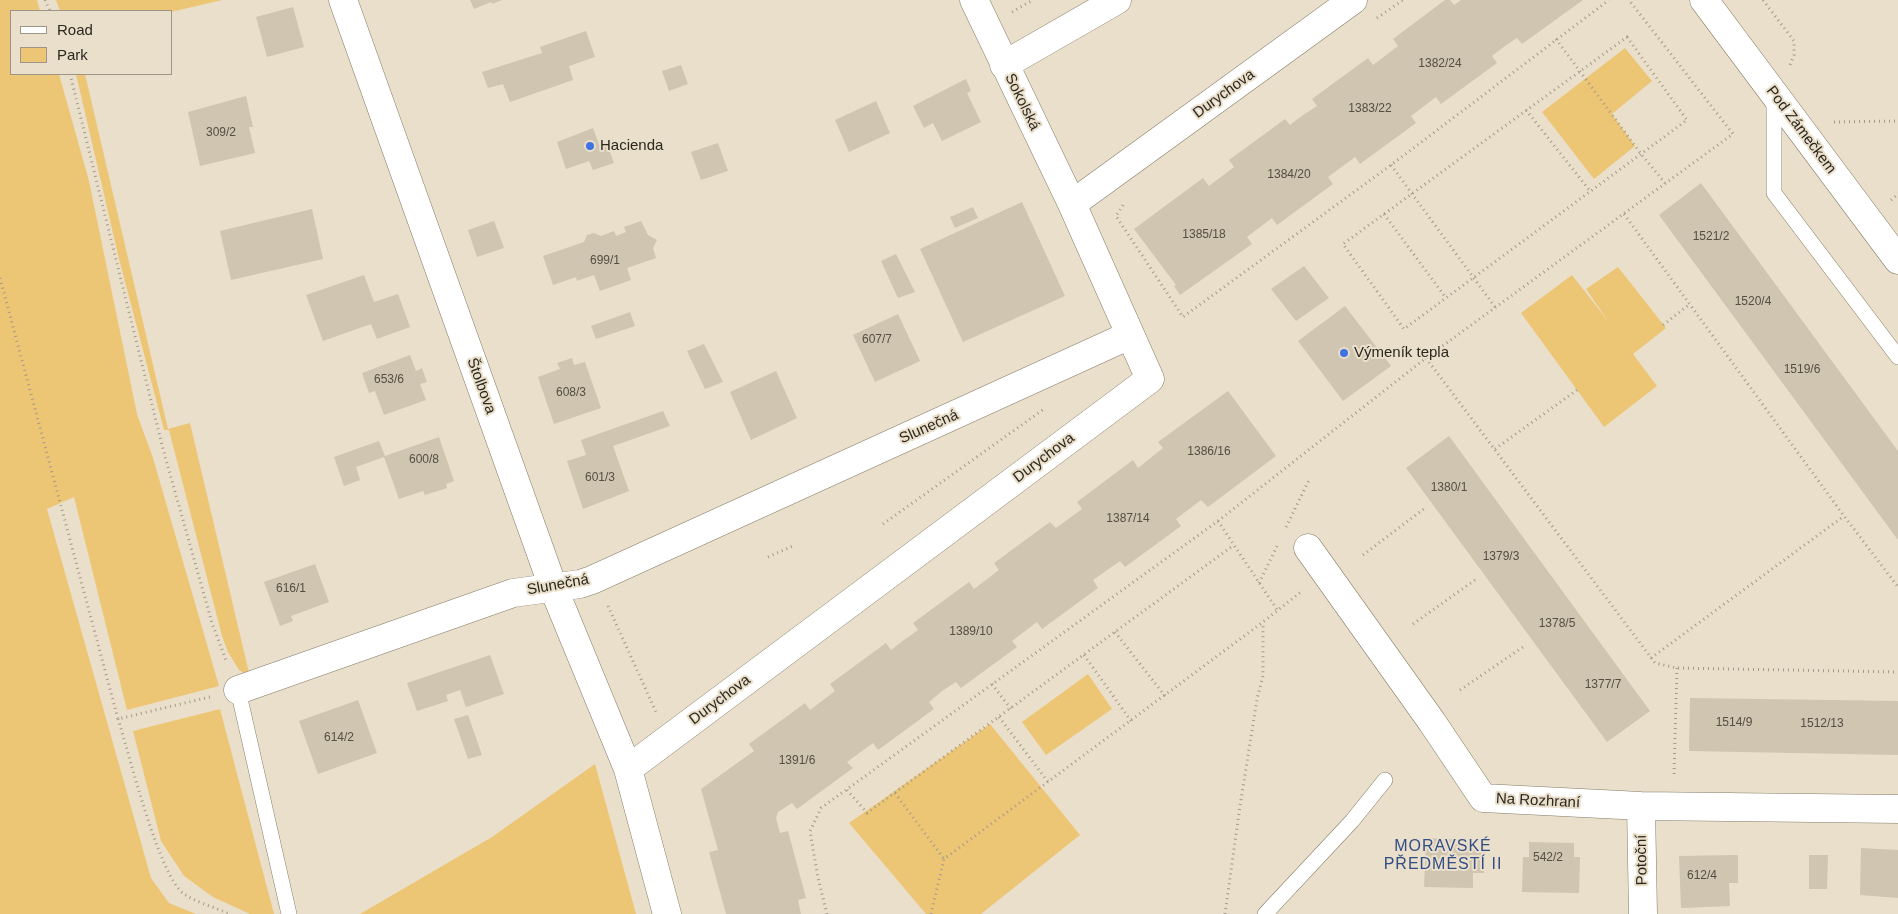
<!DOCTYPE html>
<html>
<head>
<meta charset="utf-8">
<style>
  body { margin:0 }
  #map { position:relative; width:1898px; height:914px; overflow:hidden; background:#eadfca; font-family:Helvetica,sans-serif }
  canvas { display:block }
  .legend { position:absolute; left:10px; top:10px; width:162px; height:65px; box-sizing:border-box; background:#eadfca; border:1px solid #9e9586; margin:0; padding:6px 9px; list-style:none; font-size:15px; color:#2b271f }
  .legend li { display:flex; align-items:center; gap:10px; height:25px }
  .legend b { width:25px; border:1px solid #9e9586 }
</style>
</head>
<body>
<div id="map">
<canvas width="1898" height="914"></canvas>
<ul class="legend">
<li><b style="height:6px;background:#fff"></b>Road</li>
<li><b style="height:14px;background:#edc675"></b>Park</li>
</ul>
</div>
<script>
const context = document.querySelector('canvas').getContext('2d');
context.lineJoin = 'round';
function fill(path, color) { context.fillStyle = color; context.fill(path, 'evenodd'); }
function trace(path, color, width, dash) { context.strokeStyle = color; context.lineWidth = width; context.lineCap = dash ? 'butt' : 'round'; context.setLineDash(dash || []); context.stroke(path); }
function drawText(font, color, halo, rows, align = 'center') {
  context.font = font + ' Helvetica,sans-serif'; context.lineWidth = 4; context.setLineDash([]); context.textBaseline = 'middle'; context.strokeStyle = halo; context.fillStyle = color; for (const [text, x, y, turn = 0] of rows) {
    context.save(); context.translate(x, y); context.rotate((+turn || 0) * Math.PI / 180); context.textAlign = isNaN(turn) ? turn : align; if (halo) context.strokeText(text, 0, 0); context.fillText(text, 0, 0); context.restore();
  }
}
const green = new Path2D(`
  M0,0H37L40,11H11V74H59L89,181L137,414L153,458L219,686L127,710L74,497L47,509L151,878L169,903L196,914H0Z
  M56,0H222L171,12L60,11Z
  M1625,48L1652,81L1612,114L1635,146L1594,179L1542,112Z
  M76,74H85L168,429L190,423L250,677L239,670L228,652L222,636L169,430H164L118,255Z
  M1618,267L1666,328L1633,354L1657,386L1604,427L1521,313L1572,275L1608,321L1586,289Z
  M1088,674L1112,709L1046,755L1022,722Z
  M220,709L274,914H250L213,897L184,876L161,841L133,731Z
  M990,724L1080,835L981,914H926L849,823Z
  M595,764L636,914H360L492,837Z`);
const building = new Path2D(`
  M470,0H502L492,4L491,2L474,9Z
  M1445,0H1450L1454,5L1461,0H1583L1522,44L1517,38L1505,46L1492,56L1497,63L1441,104L1436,97L1411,116L1416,123L1360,164L1355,157L1328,177L1333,184L1277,225L1272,218L1247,237L1252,244L1180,295L1174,286L1176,285L1134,229L1203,178L1209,186L1234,167L1229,160L1285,119L1290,125L1303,115L1317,106L1312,99L1368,58L1373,65L1398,46L1393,39Z
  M293,7L304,47L267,57L256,17Z
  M586,31L595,57L569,66L573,80L510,102L503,84L488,88L482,72L542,53L540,47Z
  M681,65L688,84L669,91L662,71Z
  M966,79L971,91L967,93L981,122L942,141L933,123L924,128L913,106Z
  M246,96L253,127H249L255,153L200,166L188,112Z
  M876,101L890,133L849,152L835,120Z
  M593,128L600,147L607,144L614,163L593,170L589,161L566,169L557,142Z
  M718,143L728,171L701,180L691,152Z
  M1701,183L1898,451V540L1659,215Z
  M1022,202L1065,296L963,342L920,249Z
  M973,207L978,218L955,228L950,217Z
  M312,209L323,259L231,280L220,231Z
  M494,221L504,248L477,257L468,230Z
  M641,221L648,235L657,240L653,248L656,258L627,268L631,280L600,291L594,275L577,281L576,277L553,285L543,256L584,242L587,235L594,233L601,236L614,231L616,236L626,232L624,227Z
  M896,254L915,292L898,298L881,261Z
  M1304,266L1329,298L1296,321L1271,289Z
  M364,275L374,302L398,294L410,327L377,339L371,324L323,341L306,295Z
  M1345,306L1391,366L1343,401L1298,341Z
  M630,312L635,326L596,339L591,326Z
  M898,314L920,361L875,382L853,335Z
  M704,344L723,382L705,389L687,351Z
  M410,355L416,371L422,368L427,382L420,384L426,400L384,415L375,391L369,393L362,373Z
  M572,358L574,365L585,362L601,408L554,424L538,377L560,369L557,363Z
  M776,371L797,418L751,440L730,392Z
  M1228,391L1276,456L1208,507L1201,500L1176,519L1181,526L1125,567L1120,561L1093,580L1098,588L1042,629L1037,622L1012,641L1017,647L961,688L956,682L942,691L929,702L934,709L878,750L873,743L847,762L853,768L797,809L792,803L778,812L776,818L780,833L788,831L806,898L798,900L801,914H726L709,852L718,850L701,789L754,751L749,744L805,703L810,710L835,691L830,684L886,643L891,650L904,640L918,630L913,623L969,582L974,589L999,570L994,563L1050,522L1056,528L1082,509L1077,502L1133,460L1138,468L1163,448L1158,442Z
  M663,411L670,426L613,446L629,491L583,509L567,461L586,455L581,440Z
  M1449,436L1650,711L1607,742L1406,468Z
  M439,437L454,481L446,484L447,488L425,495L423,491L399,499L384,457L356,467L360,480L344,486L334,457L379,441L385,456Z
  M315,564L329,602L291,616L293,621L280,626L264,582Z
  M490,655L504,694L466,707L460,690L446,695L448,701L417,711L407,683Z
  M1690,698L1898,701V755L1689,751Z
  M358,700L377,753L318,774L299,721Z
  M468,715L482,755L468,759L454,719Z
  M1426,838L1474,840V848H1484V873H1473V888L1424,887Z
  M1529,842L1574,843V857H1580L1579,893L1522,892L1523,857H1529Z
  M1861,848L1898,850V898L1860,895Z
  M1738,855V883H1729L1730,906L1681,908L1679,856Z
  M1809,855H1828L1827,889H1809Z`);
const path = new Path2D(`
  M45,0L50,11
  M1763,0L1794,41V55L1790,65
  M1012,12L1033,0
  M1377,18L1403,0
  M1627,37L1687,120L1404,329L1343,244Z
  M1556,39L1641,154L1665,183
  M70,74L163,449L212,623L227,663
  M1526,110L1590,191
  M1834,122L1898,121
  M1391,165L1495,307
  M1891,200L1898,194
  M1123,205L1116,216L1183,317L1391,165L1609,0
  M1384,214L1446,298
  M1624,214L1844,516L1898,587
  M0,278L118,719L210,697
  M1663,325L1690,304
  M1426,358L1655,663L1677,668L1898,672
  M1495,449L1577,390
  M1218,521L1278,611
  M883,524L1044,409
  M1286,527L1309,480
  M1363,555L1425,508
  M768,557L795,545
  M1259,583L1277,546
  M608,606L656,712
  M1413,624L1475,580
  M1115,632L1165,696
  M1084,655L1131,721
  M1651,658L1844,516
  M992,684L1011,709
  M1460,690L1526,645
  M999,717L1048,782
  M118,719C129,753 159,877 184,894C197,903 215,907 229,914
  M1674,774L1677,668
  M847,790L867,813L1234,545
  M895,793L944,859
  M827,914L818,878L810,831L821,808L1218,521L1426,358L1733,134L1629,0
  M931,914L944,859L1263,622L1302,591
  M1225,914L1240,806L1257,699L1263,676V623`);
const service = new Path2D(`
  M1774,97V193L1898,357
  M238,690L289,914
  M1265,914L1352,821L1385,780`);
const minor = new Path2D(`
  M343,0L553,587L628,769L667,914
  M1704,0L1898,260
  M1004,65L1117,0
  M1072,204L1353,0
  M1308,548L1432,722L1483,798L1641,806L1898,809
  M238,690L513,593L580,584L592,580L1130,335
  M628,769L1150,379L1072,204L974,0
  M1641,806L1643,914`);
const markers = [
  [590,146,5,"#4072e3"],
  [1344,353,5,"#4072e3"]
];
const numberNames = [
  ["1382/24",1440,64],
  ["1383/22",1370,109],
  ["309/2",221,133],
  ["1384/20",1289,175],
  ["1385/18",1204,235],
  ["1521/2",1711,237],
  ["699/1",605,261],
  ["1520/4",1753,302],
  ["607/7",877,340],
  ["1519/6",1802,370],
  ["653/6",389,380],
  ["608/3",571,393],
  ["1386/16",1209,452],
  ["600/8",424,460],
  ["601/3",600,478],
  ["1380/1",1449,488],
  ["1387/14",1128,519],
  ["1379/3",1501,557],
  ["616/1",291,589],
  ["1378/5",1557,624],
  ["1389/10",971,632],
  ["1377/7",1603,685],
  ["1514/9",1734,723],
  ["1512/13",1822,724],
  ["614/2",339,738],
  ["1391/6",797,761],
  ["542/2",1548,858],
  ["612/4",1702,876]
];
const streetNames = [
  ["Durychova",1224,94,-36],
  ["Sokolská",1022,102,64],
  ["Pod Zámečkem",1801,130,53],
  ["Štolbova",481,386,70],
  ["Slunečná",929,427,-24],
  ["Durychova",1044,458,-37],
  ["Slunečná",558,585,-10],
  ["Durychova",720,700,-37],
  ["Na Rozhraní",1538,801,3],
  ["Potoční",1642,860,-91]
];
const poiNames = [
  ["Hacienda",600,146],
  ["Výmeník tepla",1354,353]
];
const neighbourhoodNames = [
  ["MORAVSKÉ",1443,847],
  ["PŘEDMĚSTÍ II",1443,865]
];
fill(green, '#edc675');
fill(building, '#cfc5b0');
trace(service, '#847b67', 16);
trace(minor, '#847b67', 29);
trace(path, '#a29a8a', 3, [1, 4]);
trace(service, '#fff', 15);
trace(minor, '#fff', 28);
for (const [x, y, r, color] of markers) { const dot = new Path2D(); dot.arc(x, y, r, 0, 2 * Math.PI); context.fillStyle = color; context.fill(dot); trace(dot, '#eadfca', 2); }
drawText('12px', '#544e43', null, numberNames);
drawText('15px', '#2b271f', '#eadfca', streetNames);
drawText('15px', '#2b271f', '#eadfca', poiNames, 'left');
context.letterSpacing = '1px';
drawText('16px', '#324d86', '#eadfca', neighbourhoodNames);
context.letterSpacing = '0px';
</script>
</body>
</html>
